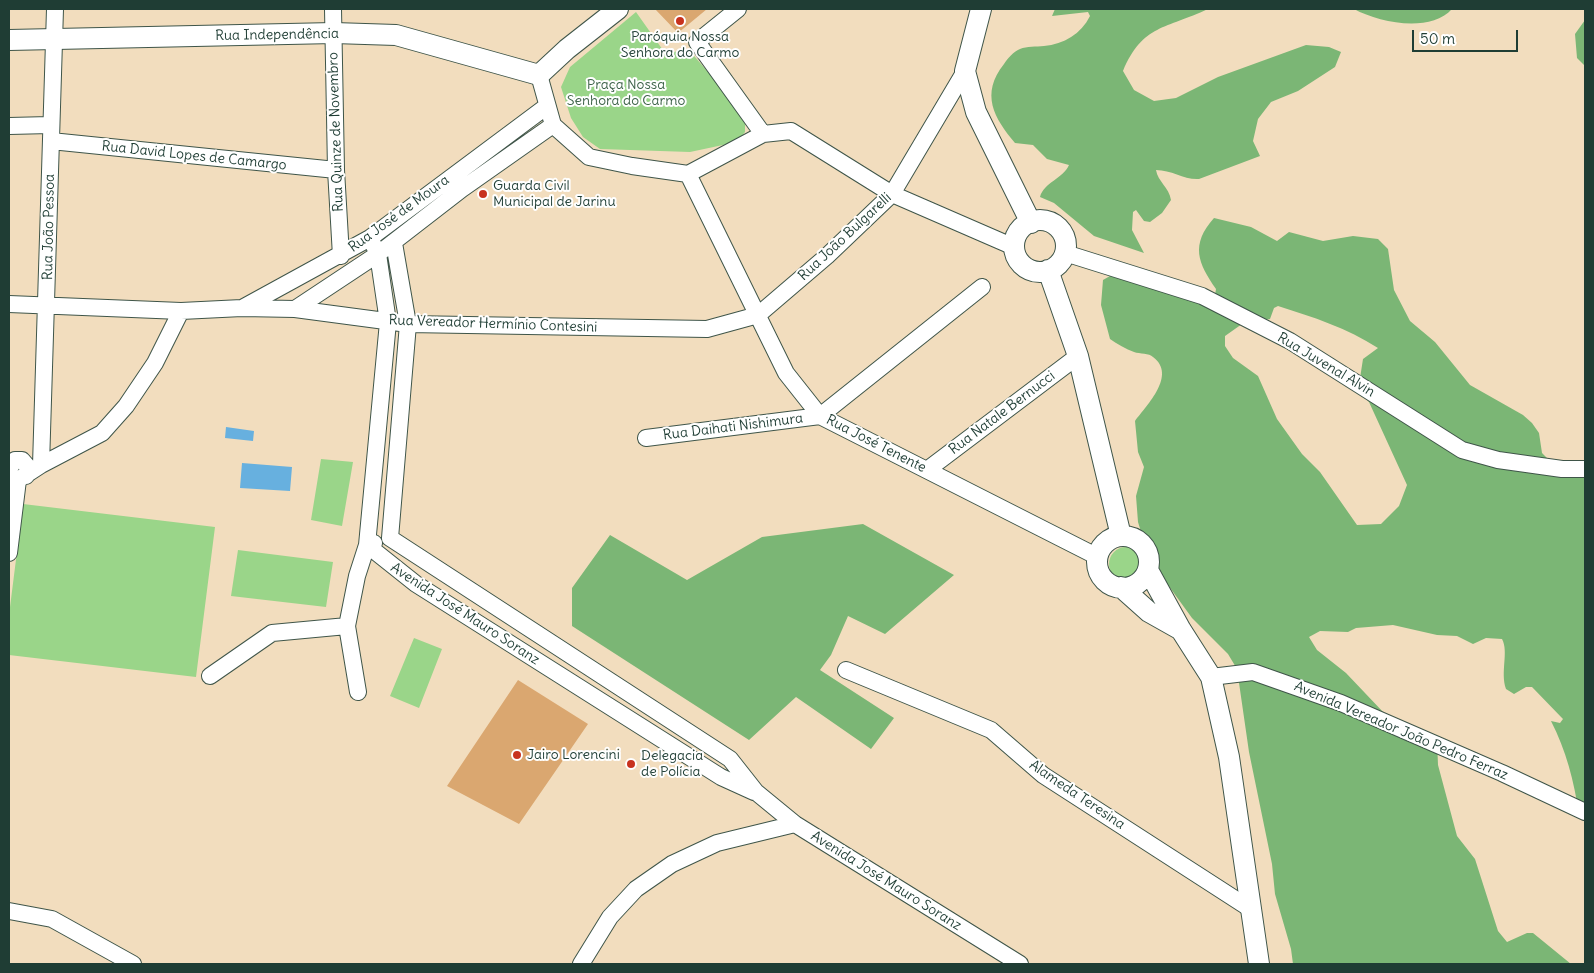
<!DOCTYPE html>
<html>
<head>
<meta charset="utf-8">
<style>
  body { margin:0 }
  #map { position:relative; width:1594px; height:973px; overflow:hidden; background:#f2ddbe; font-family:Delius,sans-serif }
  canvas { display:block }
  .frame { position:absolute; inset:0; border:10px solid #1f3d34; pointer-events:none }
  .scale { position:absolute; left:1412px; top:30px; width:106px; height:22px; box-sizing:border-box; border:2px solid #1f3d34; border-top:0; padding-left:6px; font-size:15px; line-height:18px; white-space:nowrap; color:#1f3d34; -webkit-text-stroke:4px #fff; paint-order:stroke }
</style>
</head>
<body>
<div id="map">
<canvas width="1594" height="973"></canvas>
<div class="frame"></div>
<div class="scale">50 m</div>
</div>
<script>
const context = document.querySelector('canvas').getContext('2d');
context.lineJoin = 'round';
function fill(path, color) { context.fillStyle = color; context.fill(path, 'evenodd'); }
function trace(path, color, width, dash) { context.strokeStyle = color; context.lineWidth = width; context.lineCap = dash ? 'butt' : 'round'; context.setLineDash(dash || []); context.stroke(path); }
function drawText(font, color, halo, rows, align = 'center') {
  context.font = font + ' Delius,sans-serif'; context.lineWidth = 4; context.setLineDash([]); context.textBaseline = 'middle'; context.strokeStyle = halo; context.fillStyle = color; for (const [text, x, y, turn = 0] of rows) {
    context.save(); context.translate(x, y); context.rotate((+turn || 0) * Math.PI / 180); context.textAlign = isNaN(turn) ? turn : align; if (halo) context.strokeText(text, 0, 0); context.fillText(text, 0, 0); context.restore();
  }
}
const green = new Path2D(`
  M636,12L665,53L689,50L739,108L745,121V132L737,142L690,152L600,149L583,137L571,118L561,87L570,67Z
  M321,459L353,462L342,526L311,520Z
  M23,504L215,527L196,677L9,655V615Z
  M1109 564a17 17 0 1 1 34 0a17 17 0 1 1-34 0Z
  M238,550L333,562L326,607L231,596Z
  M414,638L442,649L419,708L390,696Z`);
const forest = new Path2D(`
  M1055,9H1208C1166,29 1143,24 1123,71L1134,90L1154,101L1176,98L1218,77L1306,45L1329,47L1341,52L1335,67L1298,91L1271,102L1258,119L1253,141L1260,156L1199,179C1184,180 1172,170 1156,170C1158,182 1169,187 1171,200L1162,213L1150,222L1144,221L1136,210L1133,212L1132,230L1144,253L1094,236L1054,203L1040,197C1044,182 1063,179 1069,165L1047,159L1033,145L1015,143C994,118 980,94 1004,64C1008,58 1013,52 1020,49C1027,46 1036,47 1044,46C1064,44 1081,34 1090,16L1088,12L1052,16Z
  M1354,9H1452C1430,33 1380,23 1354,9Z
  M1585,20V66L1577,58L1575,34Z
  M1214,218L1251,227L1277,241L1289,232L1323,241L1353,236L1378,239L1388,249L1394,290L1410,321L1435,342L1470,385L1523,415L1532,423L1539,433L1542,453L1547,458L1560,463L1585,465V817L1579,814C1574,781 1566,750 1551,721L1560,723L1563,719L1532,687H1526L1514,694L1506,689C1500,672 1509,652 1502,639L1486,638L1473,644L1457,636L1437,635L1393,625L1356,628L1348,632L1320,631L1309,637L1317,650L1346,673L1384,713L1405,728L1437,740L1438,765L1457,836L1475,859L1498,931L1507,942L1527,933H1533L1571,964H1293L1291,949L1275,894L1272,864L1249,752L1237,669L1228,654L1192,618L1160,574L1145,545L1138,522L1136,496L1144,467L1138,452L1135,421C1147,405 1177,375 1153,357C1149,353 1140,354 1134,352C1126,349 1117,344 1110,339L1101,305L1103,280L1110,276L1142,280L1215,295L1216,289C1198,263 1190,245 1214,218ZM1278,306C1313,317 1347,328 1378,348L1363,359L1358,391L1369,402L1407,485L1399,506L1381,524L1357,525L1320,472L1302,454L1277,419L1258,376L1233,358L1225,346V336L1242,324L1270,319L1274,308Z
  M863,524L954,575L885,634L848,616L831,655L820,670L894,718L871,749L796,697L749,740L572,626V588L610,535L687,580L762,537Z`);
const water = new Path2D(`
  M226,427L254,431L253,441L225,438Z
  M242,463L292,467L290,491L240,488Z`);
const building = new Path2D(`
  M655,9H707L678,33Z
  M518,680L588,724L519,824L447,786Z`);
const minor = new Path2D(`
  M333,9L336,170L341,256
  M539,75L553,125L589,157L632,166L688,174L763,134L697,42L738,9
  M9,126L50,125
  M763,134L791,131L892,194L1014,247
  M51,141L336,170
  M688,174L786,373L820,416L1098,557
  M370,238L378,254L388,322L367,545L416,584L721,777L754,792
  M394,243L408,324L390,538L730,759L756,792L795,824L1020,964
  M1065,253L1202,296L1290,341L1462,450L1498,460L1562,469H1585
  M9,304L181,311L242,308L295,309L408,324L707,329L758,315L827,256L892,194L965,71
  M244,307L370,238L547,106
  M295,309L378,254L462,189L553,125
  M646,438L820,416L982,287
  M41,465L55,9
  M9,469L15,460H22L28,467L26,476
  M9,470L11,477L18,480L41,465L102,433L126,406L155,363L181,311
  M927,470L1078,356
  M9,553L18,480
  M846,670L991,730L1043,775L1249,908
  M210,676L272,633L347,626
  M1211,677L1253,672L1341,703L1502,773L1585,812
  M358,692L347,626L357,576L367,545L374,543
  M9,911L52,919L133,964
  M581,964L610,917L636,889L672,864L717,843L795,824`);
const major = new Path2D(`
  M981,9L965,71L976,112L1031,223
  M9,40L334,33L396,35L539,75L567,49L618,9
  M1014 246a26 26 0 1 1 52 0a26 26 0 1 1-52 0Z
  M1048,270L1078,356L1121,536
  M1097 562a26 26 0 1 1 52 0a26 26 0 1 1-52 0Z
  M1148,570L1181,630L1211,677L1229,757L1259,964
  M1121,587L1149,612L1181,630`);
const markers = [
  [680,21,5,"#c8321e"],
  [483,194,5,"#c8321e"],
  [517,755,5,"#c8321e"],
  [631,764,5,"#c8321e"]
];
const streetNames = [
  ["Rua Independência",277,35,-1],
  ["Rua Quinze de Novembro",336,132,-92],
  ["Rua David Lopes de Camargo",194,156,6],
  ["Rua José de Moura",399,214,-36],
  ["Rua João Pessoa",49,227,-89],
  ["Rua João Bulgarelli",845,237,-43],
  ["Rua Vereador Hermínio Contesini",493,324,2],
  ["Rua Juvenal Alvin",1326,365,31],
  ["Rua Natale Bernucci",1002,413,-37],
  ["Rua Daihati Nishimura",733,427,-7],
  ["Rua José Tenente",876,444,27],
  ["Avenida José Mauro Soranz",465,614,33],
  ["Avenida Vereador João Pedro Ferraz",1401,731,23],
  ["Alameda Teresina",1077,795,34],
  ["Avenida José Mauro Soranz",886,881,32]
];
const poiNames = [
  ["Paróquia Nossa",680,37,"center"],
  ["Senhora do Carmo",680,53,"center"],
  ["Guarda Civil",493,186],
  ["Municipal de Jarinu",493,202],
  ["Jairo Lorencini",527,755],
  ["Delegacia",641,756],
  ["de Polícia",641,772]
];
const parkNames = [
  ["Praça Nossa",626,85],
  ["Senhora do Carmo",626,101]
];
fill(green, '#9ad589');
fill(forest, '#7bb675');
fill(water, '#67b0df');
fill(building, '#daa770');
trace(minor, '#3f5549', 18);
trace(major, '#3f5549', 22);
trace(minor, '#fff', 16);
trace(major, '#fff', 20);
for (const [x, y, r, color] of markers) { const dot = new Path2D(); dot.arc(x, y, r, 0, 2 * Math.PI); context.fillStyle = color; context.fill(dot); trace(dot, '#fff', 2); }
drawText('14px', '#1f3d34', '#fff', streetNames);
drawText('14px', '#1f3d34', '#fff', poiNames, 'left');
drawText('14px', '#3e6349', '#fff', parkNames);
</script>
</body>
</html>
